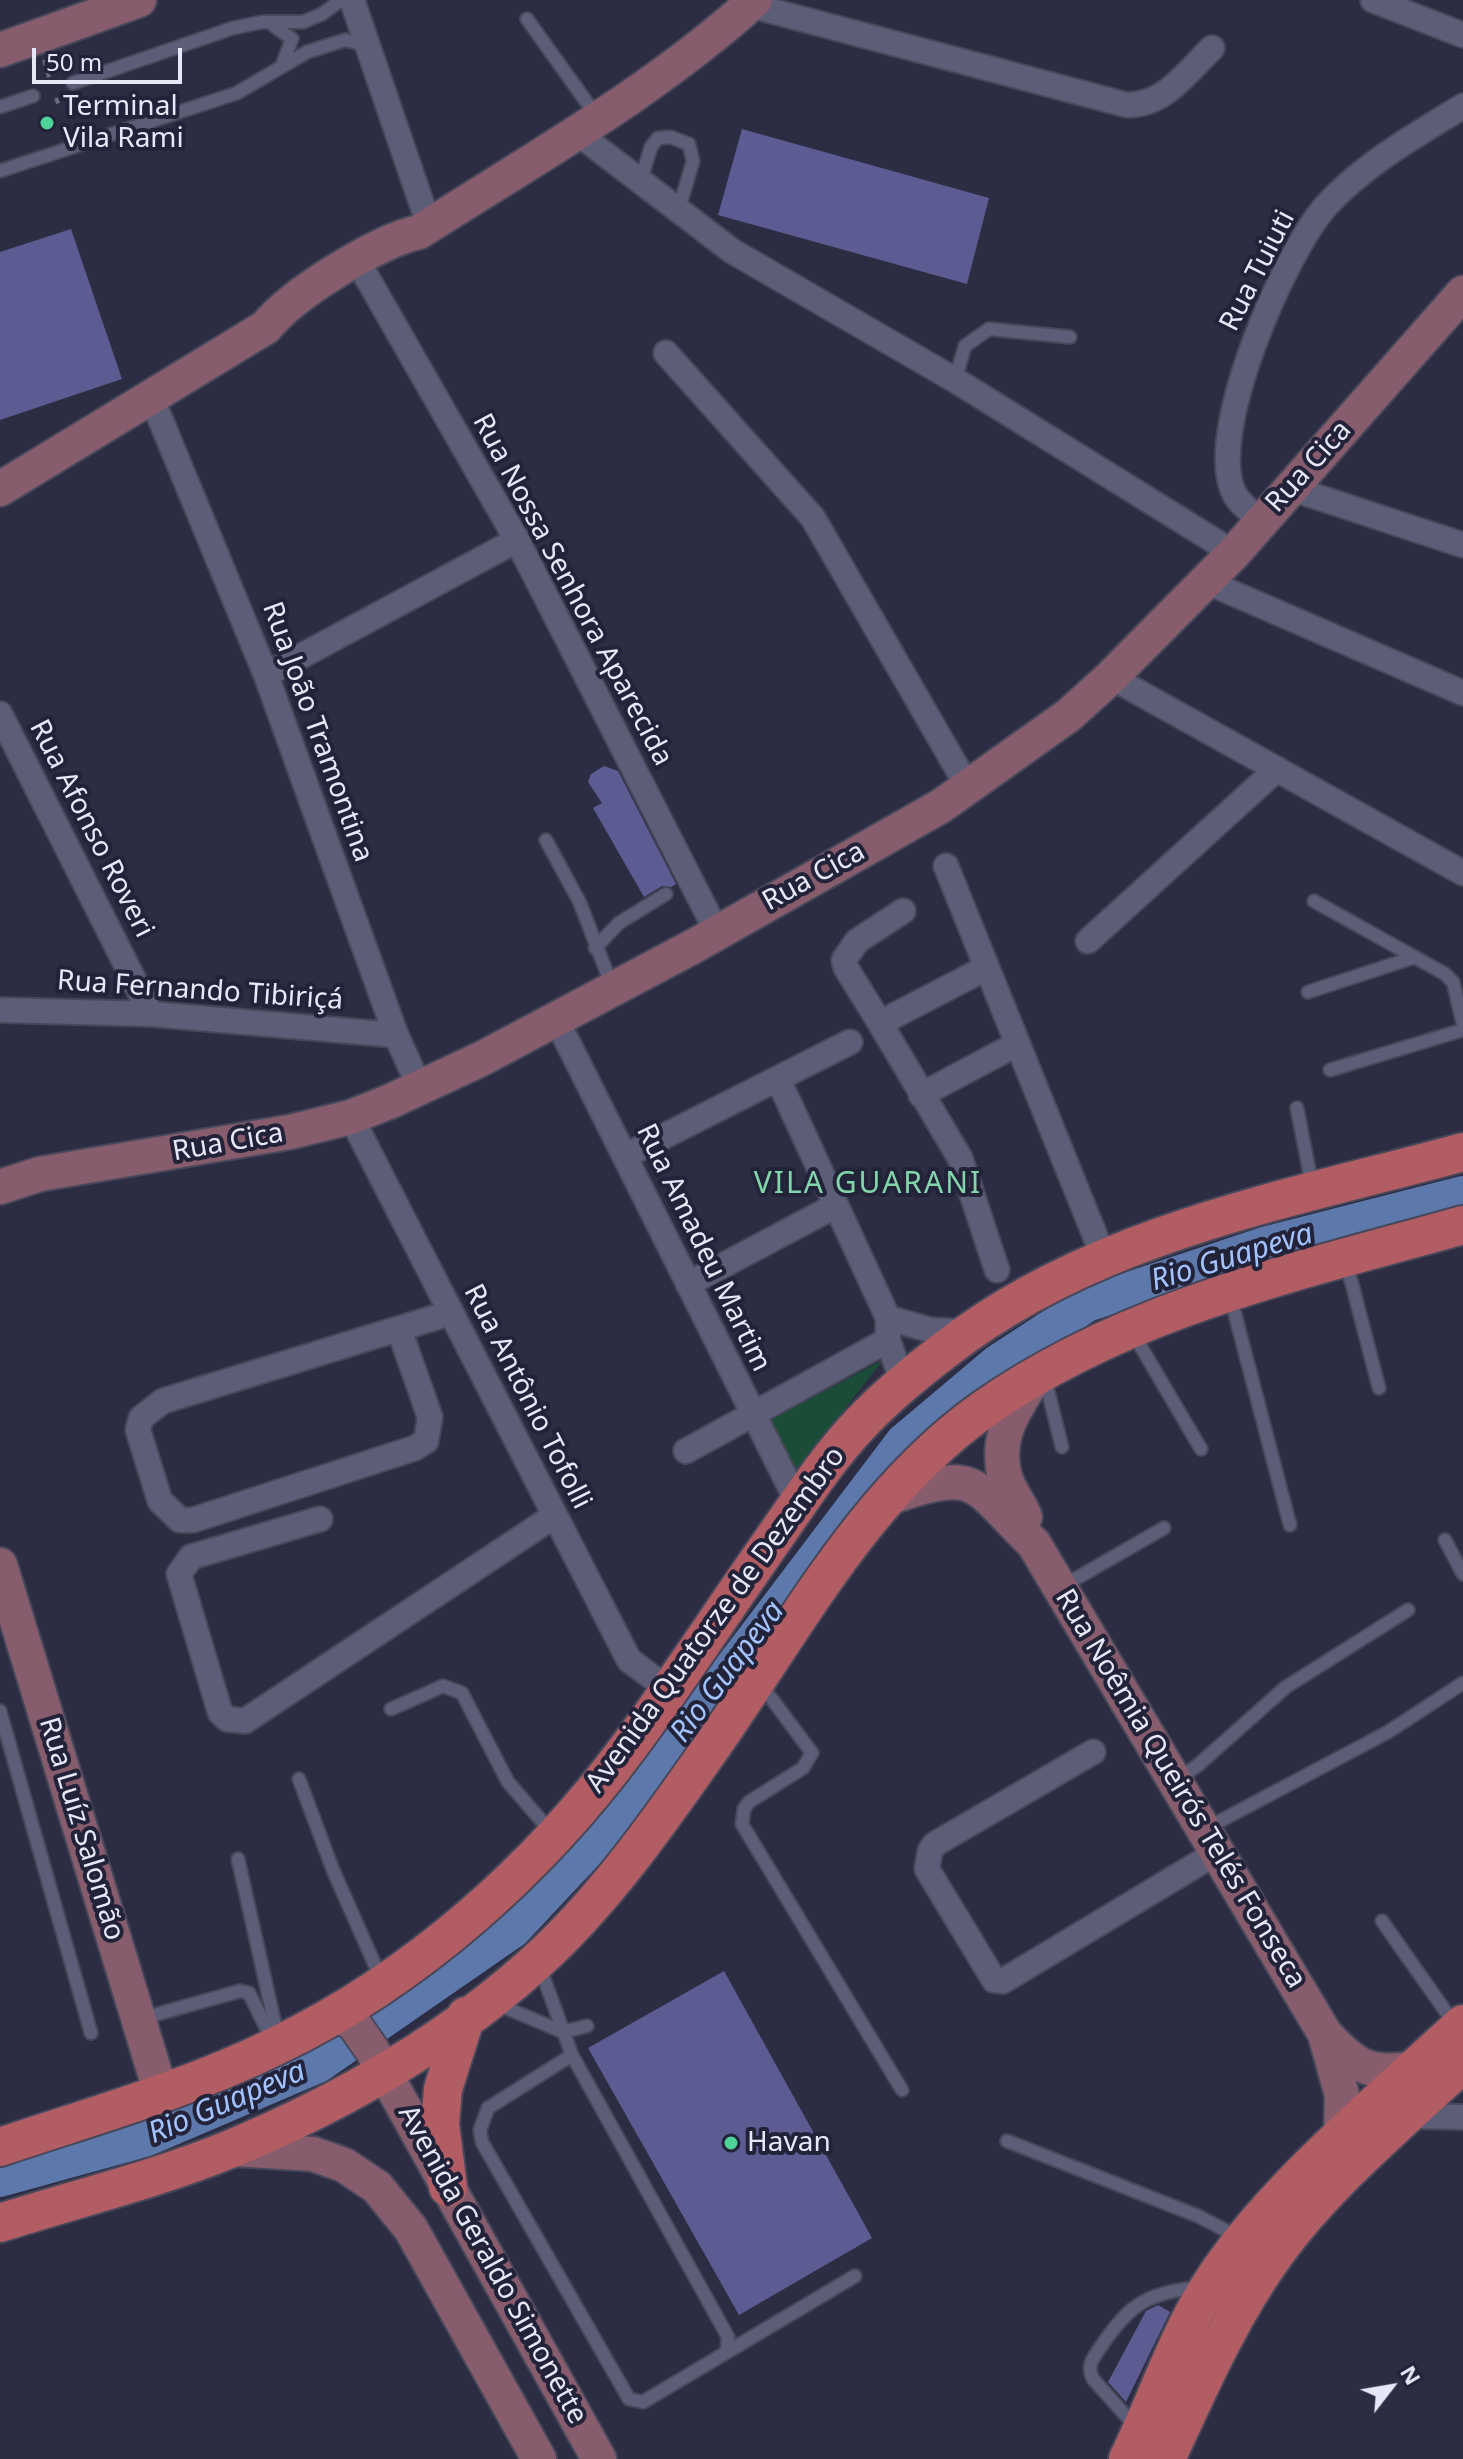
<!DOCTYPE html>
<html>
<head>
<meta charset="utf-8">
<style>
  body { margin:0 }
  #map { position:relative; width:1463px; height:2459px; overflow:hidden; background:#2c2c43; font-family:"Noto Sans",sans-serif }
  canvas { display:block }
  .north { position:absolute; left:1351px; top:2347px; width:80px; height:80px; -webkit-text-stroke:6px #222238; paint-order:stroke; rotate:59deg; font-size:22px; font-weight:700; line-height:32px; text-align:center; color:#e7e8f7 }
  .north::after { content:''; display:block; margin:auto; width:28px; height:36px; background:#e7e8f7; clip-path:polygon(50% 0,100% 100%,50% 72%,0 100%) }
  .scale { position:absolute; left:32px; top:48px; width:150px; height:36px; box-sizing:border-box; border:4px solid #e7e8f7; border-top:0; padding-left:10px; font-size:24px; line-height:28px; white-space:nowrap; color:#e7e8f7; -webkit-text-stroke:6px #222238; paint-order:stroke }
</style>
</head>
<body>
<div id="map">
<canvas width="1463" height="2459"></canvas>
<div class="north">N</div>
<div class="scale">50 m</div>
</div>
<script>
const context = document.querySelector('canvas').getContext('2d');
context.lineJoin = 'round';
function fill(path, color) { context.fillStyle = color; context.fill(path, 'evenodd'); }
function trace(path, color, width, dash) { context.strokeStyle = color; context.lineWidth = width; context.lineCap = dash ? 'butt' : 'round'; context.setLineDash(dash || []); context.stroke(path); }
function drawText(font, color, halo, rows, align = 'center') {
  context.font = font + ' "Noto Sans",sans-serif'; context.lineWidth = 8; context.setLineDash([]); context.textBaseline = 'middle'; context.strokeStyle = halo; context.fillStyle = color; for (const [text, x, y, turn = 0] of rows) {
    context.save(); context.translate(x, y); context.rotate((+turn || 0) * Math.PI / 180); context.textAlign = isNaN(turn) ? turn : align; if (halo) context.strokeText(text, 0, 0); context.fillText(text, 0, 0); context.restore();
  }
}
const green = new Path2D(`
  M883,1360L796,1472L768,1421Z`);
const river = new Path2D(`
  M0,2179L145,2139L318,2065L513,1930L619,1817L903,1442L998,1362L1087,1304L1264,1245L1463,1194`);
const building = new Path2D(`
  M742,129L989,198L967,284L718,215Z
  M71,229L122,379L0,420V252Z
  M604,766L618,771L676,884L671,887L662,886L644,897L593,808L602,803L588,782L591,774Z
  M724,1971L872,2238L739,2315L588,2048Z
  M1158,2305L1170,2312L1126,2402L1108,2382L1146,2311Z`);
const path = new Path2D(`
  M44,60L50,81
  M56,98L60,108`);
const lane = new Path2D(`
  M527,19L598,118
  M273,25L292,39L282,65
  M73,83L233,28L262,22H303L322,14L341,0
  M0,107L33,96
  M0,171L237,93L307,52L345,40L366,45
  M640,183L651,147L658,138L670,137L689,144L693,161L678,212
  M955,380L965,346L989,329L1070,337
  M546,840L580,903L612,986
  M1314,901L1445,974L1453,982L1463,1024
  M595,948L619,923L666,894
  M1308,992L1415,957
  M1330,1070L1463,1030
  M1297,1108L1312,1185
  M1346,1261L1379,1388
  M1230,1295L1290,1525
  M1134,1335L1201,1449
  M1044,1375L1062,1447
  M1445,1540L1463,1574
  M1063,1586L1164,1528
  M760,1683L812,1753L803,1768L749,1802L744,1809L742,1824L902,2090
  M391,1709L443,1686L462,1693L508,1782L552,1833
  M0,1711L91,2033
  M299,1779L333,1870L382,1981
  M1176,1780L1197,1766L1286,1687L1408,1610
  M1205,1829L1388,1732L1463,1683
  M238,1859L278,2038
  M1382,1921L1456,2026
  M539,1965L572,2055L728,2337L727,2351
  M497,2004L563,2032L587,2026
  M143,2018L240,1991L249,1993L273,2042
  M572,2055L488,2108L480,2130L482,2142L629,2399L643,2402L855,2276
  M1007,2141L1198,2216L1240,2238
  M1136,2427L1093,2379C1086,2365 1094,2357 1102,2345C1132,2301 1149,2293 1202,2287`);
const street = new Path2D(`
  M352,0L429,225
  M1373,0L1463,35
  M749,5L1127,105C1165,105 1186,73 1212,48
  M576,132L732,251L955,380L1234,553
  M357,260L517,540L717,932
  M666,353L813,518L968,787
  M152,399L266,675L396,1035L420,1088
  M1290,488L1463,545
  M1261,521C1252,513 1241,505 1235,495C1203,437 1285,252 1326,206C1364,164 1415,136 1463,106
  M1207,582L1463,693
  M266,675L517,540
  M1111,677L1463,873
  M0,714L151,1014
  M946,866L1104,1258
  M1088,941L1277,769
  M986,968L880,1023L960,1158L997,1270
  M0,1010L151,1014L396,1035
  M556,1019L798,1503
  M880,1023L846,968L844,960L857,941L903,911
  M778,1079L888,1318V1340L903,1384
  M921,1095L1015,1045
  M351,1117L629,1660L668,1689
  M625,1156L850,1042
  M688,1284L835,1206
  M888,1318L930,1330L969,1332
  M399,1329L430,1417L426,1441L415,1448L193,1520H180L160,1501L138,1430L141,1418L163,1401L450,1313
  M686,1451L888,1340
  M320,1519L191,1557L179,1574L220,1712L227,1719L245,1721L554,1516
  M1093,1752L935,1844L930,1851L927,1869L994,1980L1003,1981L1216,1853
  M1408,2116L1463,2117`);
const secondary = new Path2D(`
  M0,50L139,0
  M0,489L266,327C292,294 378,241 419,232C533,159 655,91 755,0
  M0,1187L40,1174L290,1132L351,1117L391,1101L481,1059L694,946L941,806L1069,715L1111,677L1234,553L1463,293
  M886,1499C980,1466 970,1482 1034,1544L1325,2034C1356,2066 1368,2076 1414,2068
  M1025,1517C1020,1504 1009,1491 1005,1477C994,1437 1015,1408 1036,1376
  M0,1565L161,2093
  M335,2013L354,2024L372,2050L599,2459
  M1326,2038L1342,2095L1341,2139
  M234,2149L313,2154L344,2165L377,2187L411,2229L539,2459`);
const primary = new Path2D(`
  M0,2147C92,2116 189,2089 276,2046C415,1979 538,1870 630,1745C679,1679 724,1609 772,1541C800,1501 826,1460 860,1424C891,1391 928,1362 965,1335C1110,1231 1294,1198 1463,1152
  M448,2187L440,2124L443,2089L466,2016
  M0,2223C75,2199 154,2180 228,2150C342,2103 457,2037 547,1952C607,1895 656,1826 703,1759C790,1638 860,1497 984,1409C1126,1309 1299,1271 1463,1225
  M1128,2459C1156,2402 1175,2341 1209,2287C1268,2193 1381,2100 1463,2024
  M1166,2459C1199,2388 1229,2318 1275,2254C1327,2182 1399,2124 1463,2063`);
const markers = [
  [47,123,8,"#4ed399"],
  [731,2143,8,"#4ed399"]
];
const poiNames = [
  ["Terminal",63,107],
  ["Vila Rami",63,139],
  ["Havan",747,2143]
];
const streetNames = [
  ["Rua Tuiuti",1258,271,-63],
  ["Rua Cica",1309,467,-48],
  ["Rua Nossa Senhora Aparecida",572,590,62],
  ["Rua João Tramontina",317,732,70],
  ["Rua Afonso Roveri",91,829,63],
  ["Rua Cica",814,877,-29],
  ["Rua Fernando Tibiriçá",200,991,4],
  ["Rua Cica",228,1143,-10],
  ["Rua Amadeu Martim",703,1248,64],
  ["Rua Antônio Tofolli",527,1397,63],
  ["Avenida Quatorze de Dezembro",716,1620,-54],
  ["Rua Noêmia Queirós Telés Fonseca",1180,1789,59],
  ["Rua Luíz Salomão",81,1829,73],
  ["Avenida Geraldo Simonette",492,2265,61]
];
const neighbourhoodNames = [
  ["VILA GUARANI",868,1184]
];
const waterNames = [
  ["Rio Guapeva",1232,1258,-17],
  ["Rio Guapeva",728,1672,-53],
  ["Rio Guapeva",227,2103,-23]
];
fill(green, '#1b4c38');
trace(river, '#5d78ab', 36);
fill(building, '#5c5c92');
trace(lane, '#47475a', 16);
trace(street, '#47475a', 28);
trace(secondary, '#47475a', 38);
trace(primary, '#47475a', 42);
trace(path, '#696a7e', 4, [6, 6]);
trace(lane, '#5c5d76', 12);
trace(street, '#5c5d76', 24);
trace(secondary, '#875d6d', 34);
trace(primary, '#b25c64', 38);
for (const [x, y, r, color] of markers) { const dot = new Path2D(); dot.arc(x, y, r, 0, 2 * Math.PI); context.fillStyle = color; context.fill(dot); trace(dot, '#222238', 3); }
drawText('28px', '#e7e8f7', '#222238', poiNames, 'left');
drawText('28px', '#e7e8f7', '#222238', streetNames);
context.letterSpacing = '2px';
drawText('30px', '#83d5ac', '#222238', neighbourhoodNames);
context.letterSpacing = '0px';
drawText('italic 30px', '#a2c2fe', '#222238', waterNames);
</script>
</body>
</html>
